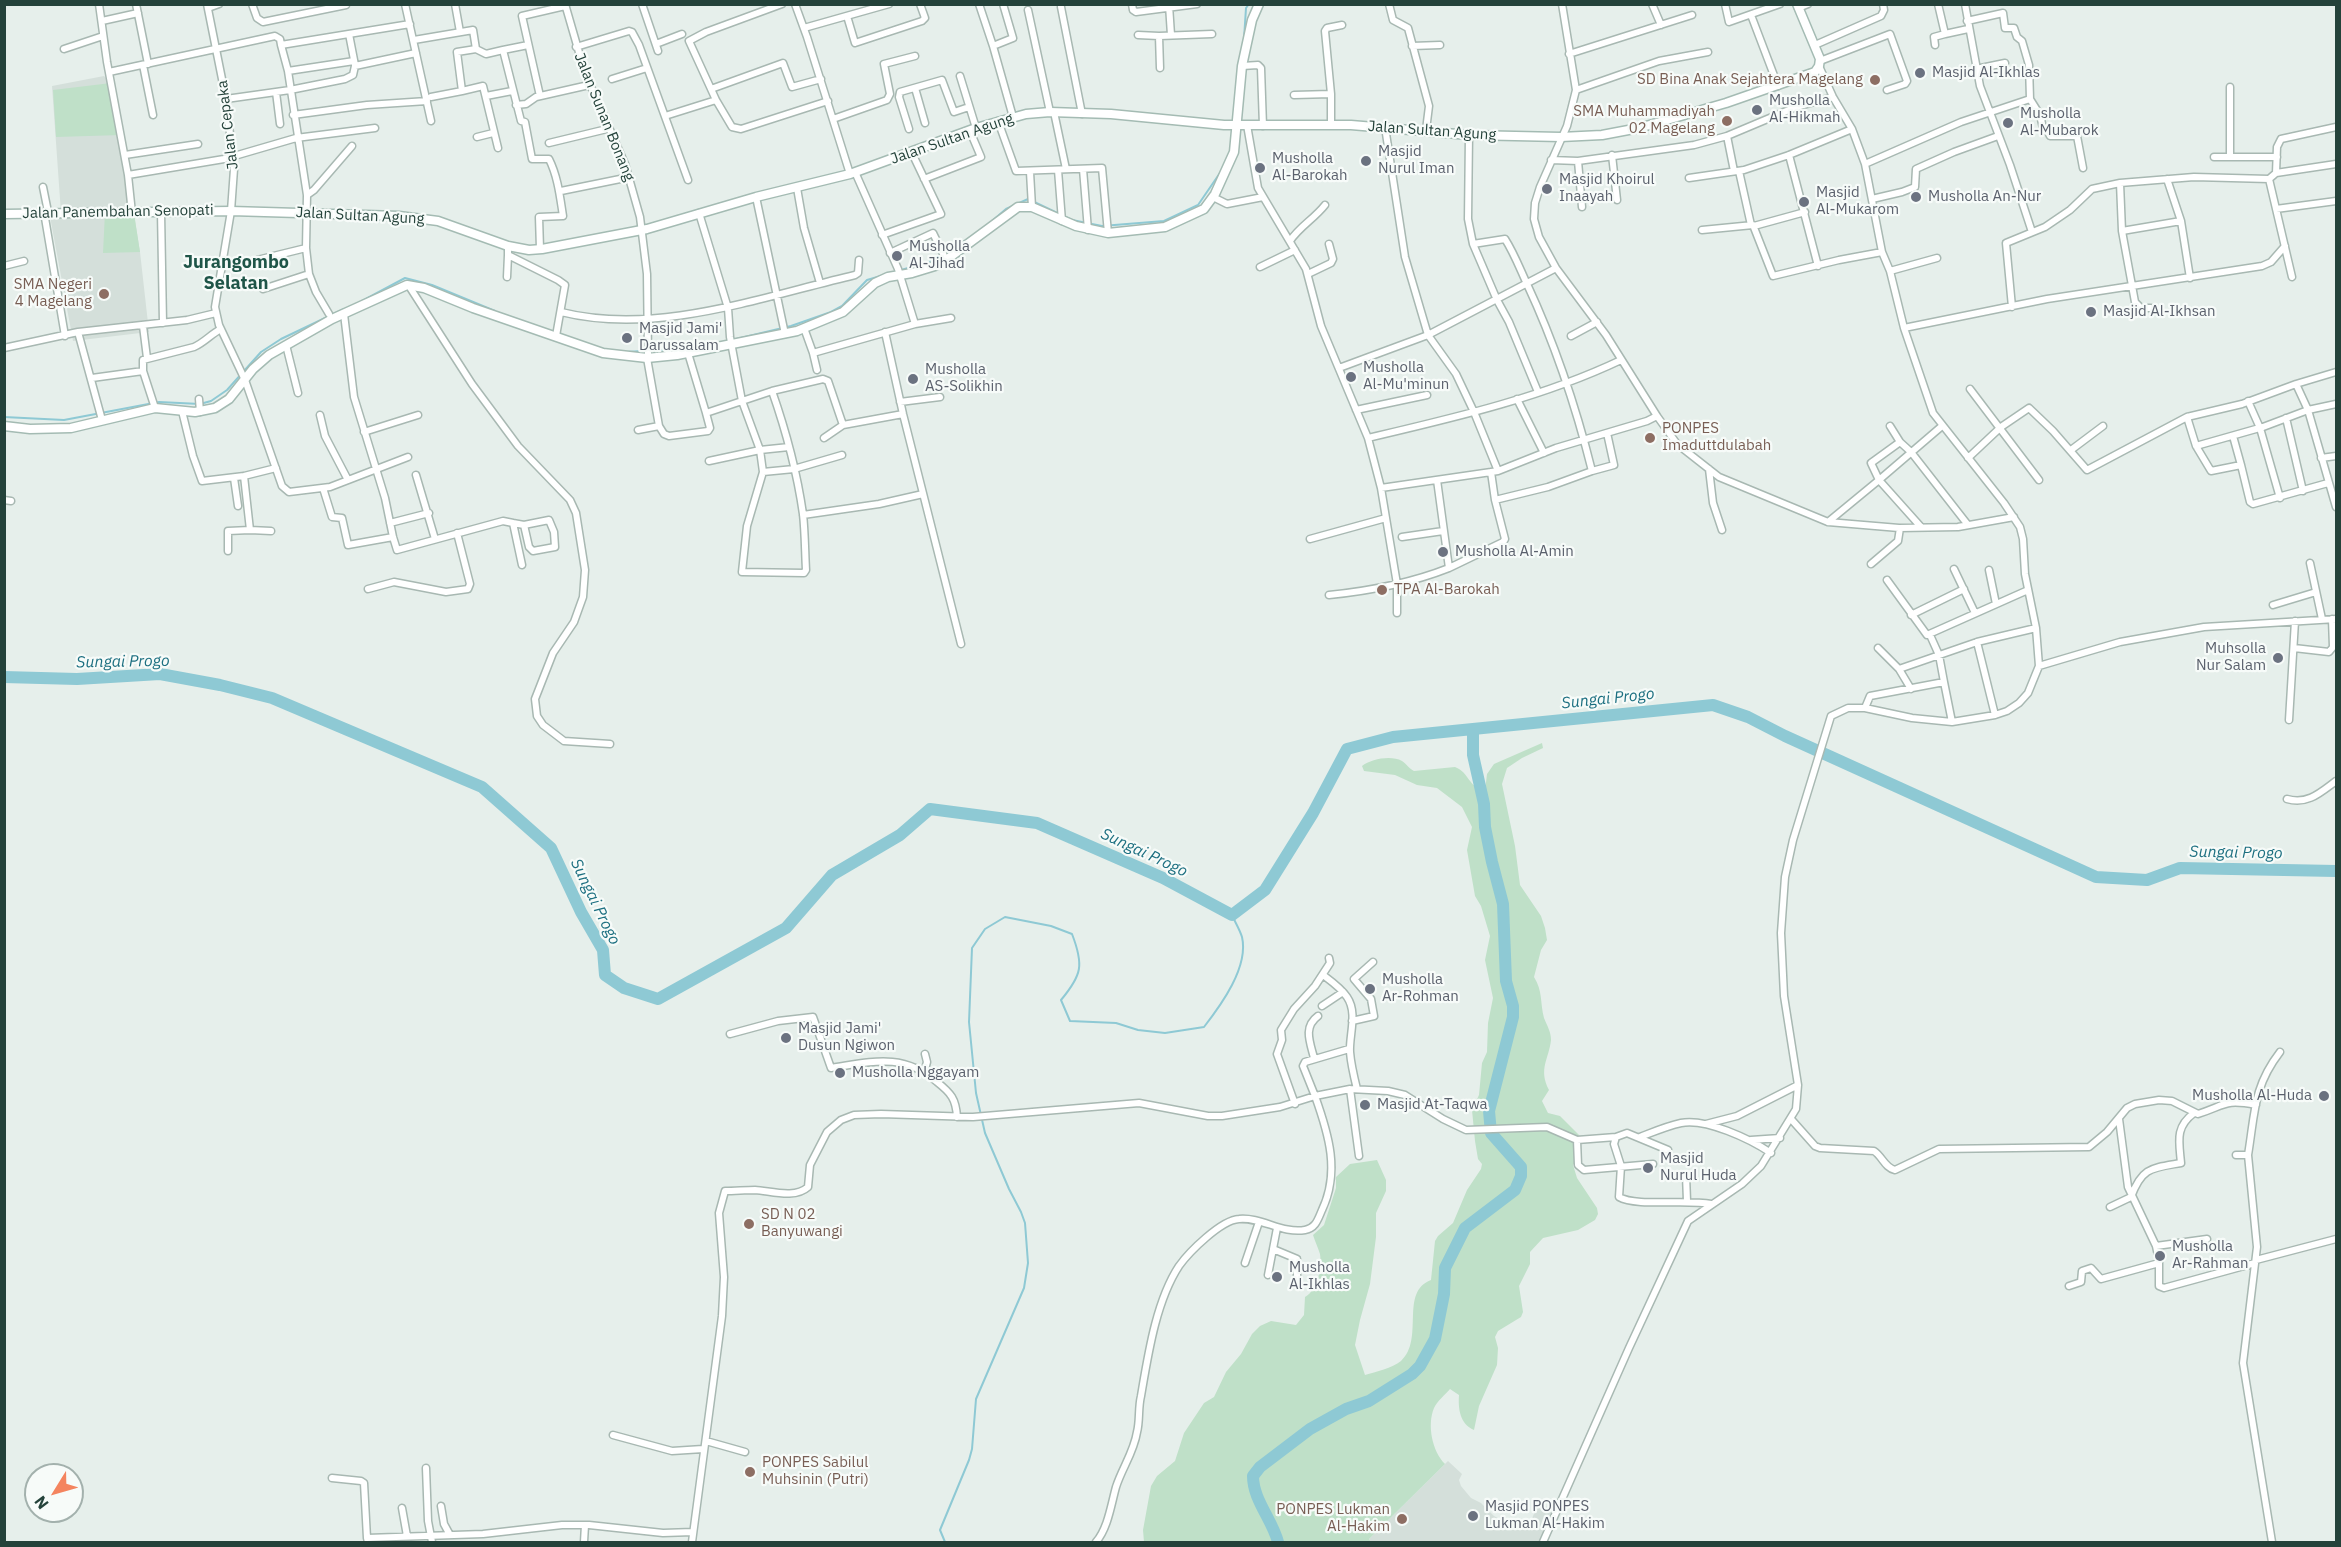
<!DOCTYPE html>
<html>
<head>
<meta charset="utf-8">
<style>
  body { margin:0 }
  #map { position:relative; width:2341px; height:1547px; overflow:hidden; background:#e6efeb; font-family:"IBM Plex Sans",sans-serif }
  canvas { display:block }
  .frame { position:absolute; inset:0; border:6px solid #24423a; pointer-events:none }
  .north { position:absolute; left:24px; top:1463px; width:60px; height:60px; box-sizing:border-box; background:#f7fbf9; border:2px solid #a3b1ad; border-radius:50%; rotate:233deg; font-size:16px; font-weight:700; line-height:24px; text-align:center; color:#24423a }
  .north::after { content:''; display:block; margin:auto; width:21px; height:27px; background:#f4845f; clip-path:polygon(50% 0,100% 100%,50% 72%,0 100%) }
</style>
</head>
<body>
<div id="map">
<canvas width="2341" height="1547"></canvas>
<div class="frame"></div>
<div class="north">N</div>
</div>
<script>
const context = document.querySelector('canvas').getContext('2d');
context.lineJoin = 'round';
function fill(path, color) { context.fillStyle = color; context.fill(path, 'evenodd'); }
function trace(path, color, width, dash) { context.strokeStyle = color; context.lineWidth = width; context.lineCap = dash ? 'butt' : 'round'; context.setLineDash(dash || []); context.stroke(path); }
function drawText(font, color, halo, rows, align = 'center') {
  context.font = font + ' "IBM Plex Sans",sans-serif'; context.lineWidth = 4.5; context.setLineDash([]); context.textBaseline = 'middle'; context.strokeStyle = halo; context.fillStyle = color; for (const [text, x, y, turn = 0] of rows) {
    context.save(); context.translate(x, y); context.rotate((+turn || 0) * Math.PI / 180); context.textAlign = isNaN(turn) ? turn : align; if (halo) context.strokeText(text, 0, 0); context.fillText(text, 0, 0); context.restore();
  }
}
const built = new Path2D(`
  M104,76L111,83L121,135L140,252L149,332L73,341L49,211L61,213L52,86Z
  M1448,1461L1462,1474L1459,1480L1461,1486L1471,1498L1481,1503L1494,1516L1503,1521L1527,1529L1539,1503L1559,1513L1548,1542H1371L1369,1539Z`);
const green = new Path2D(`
  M111,83L121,135L56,137L53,90Z
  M105,212L134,213L140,252L103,253Z
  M1542,743L1543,748L1522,758L1507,768L1502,784L1515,846L1520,885L1541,916L1545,928L1547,940L1541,950L1534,977C1543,991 1540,1003 1544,1018C1547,1026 1551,1031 1551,1040C1549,1059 1538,1069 1549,1090L1542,1101L1548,1113L1560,1116L1580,1136L1581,1156L1573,1165L1577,1178L1597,1208L1598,1214L1595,1220L1578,1230L1543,1238L1530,1252V1264L1519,1286L1523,1312L1521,1317L1498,1331L1495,1337L1498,1348L1497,1365L1479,1406L1474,1430C1460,1424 1458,1409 1459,1395L1450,1389C1445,1395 1437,1401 1434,1408C1427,1425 1432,1451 1445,1464L1369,1539L1371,1542H1144L1143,1530L1151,1486L1157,1476L1175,1461L1184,1433L1204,1403L1214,1397L1226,1372L1241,1354L1252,1334L1260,1326L1271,1321L1296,1325L1304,1315L1305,1297C1318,1290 1322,1267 1320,1254C1318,1248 1315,1241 1313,1235L1324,1225L1336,1188V1177L1350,1164L1377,1160L1386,1180V1191L1376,1213V1237L1370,1284L1360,1320L1355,1345L1365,1375C1376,1372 1392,1368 1401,1361C1425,1339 1399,1292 1431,1280L1435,1241L1438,1236L1453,1223L1467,1190L1481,1169L1482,1164L1478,1159L1475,1141L1472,1110L1479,1095L1482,1063L1487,1052L1488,1023L1493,998L1485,960L1490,936L1481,906L1475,896L1467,850L1472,827L1462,807L1437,788L1417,785L1395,775L1364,771L1362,766C1371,759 1391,755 1402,761C1407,764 1408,768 1414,771L1455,767C1470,773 1467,786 1485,791L1487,774L1494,764Z`);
const stream = new Path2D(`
  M1244,39L1246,8L1249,4
  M992,221L1006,209L1028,199L1072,220L1102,226L1164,221L1198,205L1222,170
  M362,301L405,278L432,285L495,311
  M732,340L791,326L831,312L842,306L867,280L932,261L968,239
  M626,352L692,348
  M4,417L64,420L159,402L200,404L211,401L227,390L261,352L281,339L344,309
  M945,1542L940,1530L969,1460L972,1449L976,1399L1024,1288L1028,1263L1025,1223L1021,1212L1009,1189L985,1133L976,1093L969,1022L972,948L985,929L1005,917L1051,926L1072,934C1084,965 1082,975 1061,1000L1070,1021L1116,1023L1138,1030L1165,1033L1204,1027C1221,1005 1249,967 1242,937C1240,930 1235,922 1232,915`);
const river = new Path2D(`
  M4,677L77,679L160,674L220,685L272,698L482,787L551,848L581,912L603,950L605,975L624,988L658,999L786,928L832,875L900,835L930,809L1037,823L1163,878L1232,915L1265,890L1313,813L1347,749L1393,737L1713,705L1748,717L1785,736L2096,877L2147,880L2180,868L2336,871
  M1278,1542C1272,1519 1253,1500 1253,1476L1260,1467L1310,1429L1346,1409L1369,1401L1412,1374L1420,1366L1435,1339L1444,1294L1445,1268L1465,1228L1515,1190L1521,1176V1167L1491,1133L1489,1111L1513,1017V1006L1506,981L1503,904L1492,862L1485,827L1484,804L1473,755V729`);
const street = new Path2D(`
  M99,4L107,62L128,175L132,213
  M136,4L148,64
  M207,4L226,99L234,169L231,211L215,307L219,325L245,380L282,486L289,492L330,487L408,457
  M252,4L257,18L263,22L346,5
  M405,4L431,121
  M455,4L460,32
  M565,4L585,73L625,164L640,217L647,274L648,355
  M642,4L658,51
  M795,4L807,37L850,174
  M979,4L993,46
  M1003,4L1013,38L993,46L1013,117
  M1132,4L1133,10L1136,12L1197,4
  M1389,4L1393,20L1408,28L1429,106L1426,130
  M1652,4L1661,25
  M1725,4L1729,22L1780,4
  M1938,4L1945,34L1968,29
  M1965,4L1980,86L2010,165L2032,232
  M1169,5L1171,35
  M1061,7L1082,114
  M208,8L219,4
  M1798,8L1808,4
  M1028,10L1050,112
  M1751,15L1778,86
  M847,16L855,43L922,21L925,18L920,4
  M102,21L138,13
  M1967,21L2003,13L2005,28H2014L2017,37L2022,41L2029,65L2030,99L2040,115L2043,128L2047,130L2050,136H2077L2083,168
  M804,28L889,4
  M349,34L355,65
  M1138,35L1159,36L1212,34
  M1159,36L1160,68
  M414,40L473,30L476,49
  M656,44L682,34
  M281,45L288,71
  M1815,45L1881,16L1884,10L1883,4
  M1935,45L1934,37L1945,34
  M1412,46L1440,45
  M576,47L629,31L632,32L639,45L688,180
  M64,49L103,36
  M503,50L528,45
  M1569,54L1692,15
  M1820,61L1890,34L1907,81L1905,84L1887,90
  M143,65L153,115
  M1242,66L1258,65L1261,68L1263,126
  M1976,69L2005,63
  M109,72L275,36L280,39L281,45L410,24
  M960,76L976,128
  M612,79L647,68
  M2230,87V157
  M915,88L925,123
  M711,89L689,41L706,32L782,4
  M1576,90L1659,61L1708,52
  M276,92L280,124
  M1294,95L1331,94
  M486,96L512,91
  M540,96L522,16L565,6
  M431,97L462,91
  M226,99L290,90L345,79L353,75L355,66L416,53
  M716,100L732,127L741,129L828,101
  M516,105L526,104L536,97L589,85
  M1054,112L1066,169
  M293,115L367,105L427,101
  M665,116L716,100L711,89L783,63L792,87L821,79
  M833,119L887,100L890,94L884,64L915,56
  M998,121L1016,171L1102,168L1108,233
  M1247,125L1258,188L1306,269L1321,326L1368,438L1381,488L1498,471L1556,448L1647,421L1657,416L1606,335L1556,268L1539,237L1534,219L1535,203L1540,187L1567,126L1576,90L1562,4
  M1331,125V94L1325,31L1327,28L1342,25
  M1385,127L1405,257L1428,335L1456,374L1474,412L1498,471
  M909,129L899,97L900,92L942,80L954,112L969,107
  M1469,135L1468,219L1473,244L1497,300L1509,322L1538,392
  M1727,136L1734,171
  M477,137L493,133
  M549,143L607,129
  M498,148L483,86L462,91L457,52L476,49L486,54L503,50L521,121L525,122L532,159H549C558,177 560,197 563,216L539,217L540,249
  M125,155L198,144
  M1612,155L1617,200
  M1789,155L1818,266
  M2214,157H2277
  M1551,160L1578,161L1694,145L1727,136L1796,107L1833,97
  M1578,161L1582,207
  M1865,164L1961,122L2030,99
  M1083,169L1088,230
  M1058,170L1062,221
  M1739,171L1751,225
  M1030,172L1032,207
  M2276,173L2336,164
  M128,175L224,159L296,138L375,128
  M1689,178L1744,170L1789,155L1852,129
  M924,179L981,157L970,131
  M2167,179L2181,221L2190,278
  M2269,179L2292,277
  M2120,183L2122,231L2135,302L2141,308H2151
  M43,187L48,212
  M797,188L804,228L820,283
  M561,191L630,177
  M307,195L314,190L352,146
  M756,197L785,334
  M1213,197L1227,204L1263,197
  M1872,199L1902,192L1915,187L1916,169L1954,152L1998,136
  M2276,209L2336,201
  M44,212L65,336
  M161,212L163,323
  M699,213L728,308L730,337L742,401L760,450L709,461
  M1754,226L1805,212
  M1702,230L1753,225L1773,276L1839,260L1882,252
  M2122,231L2181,221
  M882,235L941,214L912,153
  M1290,241C1299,227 1314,219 1325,205
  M1473,244L1505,239C1514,253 1520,269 1527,284C1555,344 1576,407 1592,471L1614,465L1607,433
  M508,246V255L558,280L565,285L556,336
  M890,253L933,233L946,260
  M257,260L306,248
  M4,266L24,261
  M1260,267L1295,250
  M1890,271L1937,258
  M1308,274L1331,263L1333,259L1329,244
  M507,277L508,255
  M409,286L472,384L518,446L570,500L576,513L585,570L583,597L574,622L553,653L535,699L537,716L543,725L564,741L610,744
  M263,289L309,274
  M2012,307L2006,243L2045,227L2070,210L2092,189L2120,183L2194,177L2269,179L2276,173L2277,147L2281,139L2336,127
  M561,312C657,336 761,297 855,275L858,273L859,260
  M329,314L316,292L309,274L306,248L307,195L288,71L354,61
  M344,314L354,397L385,498L393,537L397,550L503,521L513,523L522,565
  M915,324L951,318
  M143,326L147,358
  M804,328L813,353L915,324L898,269L855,172
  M1904,328L2047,299L2262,266L2271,262L2285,246
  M78,332L102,420
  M885,332L903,414L961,644
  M1571,336L1597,322
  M286,345L298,393
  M4,348L78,332L187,320L216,313
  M688,353L706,413L772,391L823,379L828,381L843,425
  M813,353L817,370
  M647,358L659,426L664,434L669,436L708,431L710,428L706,413
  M1339,368L1428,335L1556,268
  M2336,372L2296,384L2242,404L2187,417L2196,446L2263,427L2308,410L2336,404
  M92,378L143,371
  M2296,384L2308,410L2336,507
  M1970,389L2039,480
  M772,391C786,431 797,472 803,514C805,532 805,552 806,570L804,573L742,572L747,526L763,472L794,469L842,455
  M199,399L200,412
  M1517,399L1544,453
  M2248,401L2260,428L2280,498
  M900,402L940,397
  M155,408L143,371V360L194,347C205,342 211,334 221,329
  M1356,410L1427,395
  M182,411L193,456L202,481L244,476L276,468
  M320,415L325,436L348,480
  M1657,416L1677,444L1719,477L1828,522L1899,528L1958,527L2014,517
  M2286,418L2303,491
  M1890,426L1900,442L1911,452L1968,525
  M638,430L659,426
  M364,432L418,415
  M2233,436L2241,465
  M824,438L843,425L903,414
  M1368,438C1453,418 1541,398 1621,360
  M2196,446L2211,471L2241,465L2250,502L2253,504L2328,483
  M2071,450L2103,426
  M1968,458L2001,427L2029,408L2053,431L2087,470L2187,417
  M2321,458L2336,456
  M1709,469L1713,503L1722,530
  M763,472L760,450L789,447
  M1491,472L1495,500
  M416,475L435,539
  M234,478L238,506
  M1437,480L1449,568L1503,542L1505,539L1495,500L1548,487L1592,471
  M323,488L332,517L342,518L348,545L393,537
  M1381,488L1397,584V613
  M4,500L11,501
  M803,515L879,504L923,494
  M1828,522L1879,480L1871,463L1900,442
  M390,523L429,513
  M513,523L524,525L549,520L554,532L555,547L533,551L529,547L524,525
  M1921,527L1879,480L1942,426
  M250,530L271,531
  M1402,537L1443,531
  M1310,539L1386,518
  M228,551V531L250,530L244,476
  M2310,563L2322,619
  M1871,564L1898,541L1900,528
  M1954,569L1975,613
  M1989,570L1996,604
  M1887,580L1927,635L2028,590
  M368,589L394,582L446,592L468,589L470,584L457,533
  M1329,595C1369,591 1411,583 1449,568
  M2273,605L2316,592
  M1911,615L1964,589
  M1930,635L1939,655L1944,682
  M1878,648L1899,669
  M2294,648L2329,652L2333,647L2332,619
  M2039,666L2120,642L2204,627L2336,619
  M1911,689L1899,669L1977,642
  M1865,708L1870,696L1944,682L1952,722
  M1995,715L1977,642L2036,628
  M2289,720L2295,621
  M2287,799C2308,805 2321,792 2336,781
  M1323,975C1331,981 1341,988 1347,997C1358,1013 1349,1035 1350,1052C1351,1065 1354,1077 1357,1089
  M1322,1006L1343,992
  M1352,1021L1374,1016L1371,999L1354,979L1373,962
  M730,1034L778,1021L813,1017L831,1068C871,1062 903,1052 937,1082C951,1093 956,1099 957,1117
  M1349,1049L1305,1062L1303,1066L1315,1096L1350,1089L1388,1091L1405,1095L1443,1119L1466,1130L1547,1127L1577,1140L1578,1165L1584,1170L1653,1164
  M1314,1058C1310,1042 1303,1027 1318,1016
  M924,1073L927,1062L925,1054
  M1350,1089L1359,1156
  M1295,1104L1277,1054L1282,1040L1281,1030L1294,1009L1315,986L1330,963L1329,958
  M1791,1119L1815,1146L1820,1148L1874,1151C1882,1156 1885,1168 1895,1170L1939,1149L2089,1147L2107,1132L2127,1108L2135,1104L2159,1100L2172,1101L2198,1114C2226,1105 2224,1099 2256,1105
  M2119,1119L2128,1187L2156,1246L2159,1260V1286L2164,1288L2255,1263
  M1706,1124L1737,1116L1798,1085
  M1640,1137C1653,1132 1667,1126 1681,1123C1706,1118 1750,1139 1771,1153
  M1577,1140L1616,1137
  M1751,1140L1780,1138
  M1668,1150L1627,1133L1616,1137L1614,1144L1621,1166L1619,1197C1636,1207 1687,1199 1711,1204
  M2236,1155H2248L2257,1247L2243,1363L2272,1542
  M2248,1155C2255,1113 2253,1087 2280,1052
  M1686,1175L1687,1201
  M2110,1207L2131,1197C2142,1167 2152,1168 2181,1163C2179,1141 2175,1127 2194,1113
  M2156,1246L2207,1239
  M1273,1249L1297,1259V1279
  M2256,1260L2336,1239
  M1245,1263L1259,1222
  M1268,1275L1277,1228
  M2069,1286L2081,1282L2082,1271L2091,1268L2101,1279L2159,1263
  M613,1435L672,1451L703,1449
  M706,1441L745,1452
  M426,1468L428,1521L432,1542
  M332,1478L361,1481L364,1483L367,1538
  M441,1506L444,1524L450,1535
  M402,1508L407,1536
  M368,1542L367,1538L483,1534L562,1525H589L663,1533L693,1532
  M584,1542L585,1525
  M692,1542L722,1316L724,1277L719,1213L725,1191C735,1191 745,1190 755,1190C771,1191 795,1199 808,1187L810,1165L827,1132L841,1120L854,1115L881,1114L973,1117L1139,1103L1208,1116H1222L1280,1107L1315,1096C1329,1135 1340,1172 1322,1210C1318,1219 1316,1228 1305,1230C1282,1234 1262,1217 1239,1219C1221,1220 1189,1252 1179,1266C1156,1301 1148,1355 1141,1396C1138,1408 1140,1421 1137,1432C1134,1452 1122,1468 1116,1487C1111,1505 1108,1528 1096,1542
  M1543,1542L1629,1348L1688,1221L1742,1184L1761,1166L1796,1109L1798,1085L1784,996L1781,933L1785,877L1793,840L1831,716L1848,708H1865L1912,718L1952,722L1995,715L2007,711L2019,703L2028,693L2039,666L2036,628L2025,574L2023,539L2020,527L2004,503L1933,413L1904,328L1890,271L1882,252L1865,164L1852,129L1833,97L1819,66`);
const secondary = new Path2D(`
  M4,214L231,211L399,216L438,221L508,246L529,250L542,249L647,229L756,197L850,174L976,128L1026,114L1050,112L1111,114L1224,125H1351L1469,135L1561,137L1602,135L1639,128L1726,103L1815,72L1819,66L1820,59L1797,4
  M4,426L30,429L71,428L155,408L195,412L215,408L229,399L253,369L269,355L332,319L407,285L424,288L473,308L603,353L647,358L677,355L797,331L843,312L875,283L888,277L912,273L935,266L946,260L1018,207H1032L1076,226L1108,233L1165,227L1204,209L1215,194L1234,152L1242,66L1252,20L1259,4`);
const markers = [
  [1920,73,6,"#6b7280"],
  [1875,80,6,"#8d6e63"],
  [1757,110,6,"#6b7280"],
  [1727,121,6,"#8d6e63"],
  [2008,123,6,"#6b7280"],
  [1366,161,6,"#6b7280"],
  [1260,168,6,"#6b7280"],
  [1547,189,6,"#6b7280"],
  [1916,197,6,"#6b7280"],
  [1804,202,6,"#6b7280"],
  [897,256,6,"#6b7280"],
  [104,294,6,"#8d6e63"],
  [2091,312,6,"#6b7280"],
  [627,338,6,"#6b7280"],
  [1351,377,6,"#6b7280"],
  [913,379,6,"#6b7280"],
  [1650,438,6,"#8d6e63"],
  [1443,552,6,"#6b7280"],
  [1382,590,6,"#8d6e63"],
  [2278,658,6,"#6b7280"],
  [1370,989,6,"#6b7280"],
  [786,1038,6,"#6b7280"],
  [840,1073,6,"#6b7280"],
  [2324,1096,6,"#6b7280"],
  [1365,1105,6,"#6b7280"],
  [1648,1168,6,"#6b7280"],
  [749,1224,6,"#8d6e63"],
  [2160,1256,6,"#6b7280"],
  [1277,1277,6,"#6b7280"],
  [750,1472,6,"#8d6e63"],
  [1473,1516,6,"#6b7280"],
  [1402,1519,6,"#8d6e63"]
];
const worshipNames = [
  ["Masjid Al-Ikhlas",1932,73],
  ["Musholla",1769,101],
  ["Al-Hikmah",1769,118],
  ["Musholla",2020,114],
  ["Al-Mubarok",2020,131],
  ["Masjid",1378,152],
  ["Nurul Iman",1378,169],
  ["Musholla",1272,159],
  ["Al-Barokah",1272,176],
  ["Masjid Khoirul",1559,180],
  ["Inaayah",1559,197],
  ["Masjid",1816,193],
  ["Al-Mukarom",1816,210],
  ["Musholla An-Nur",1928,197],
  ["Musholla",909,247],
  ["Al-Jihad",909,264],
  ["Masjid Al-Ikhsan",2103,312],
  ["Masjid Jami'",639,329],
  ["Darussalam",639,346],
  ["Musholla",1363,368],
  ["Al-Mu'minun",1363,385],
  ["Musholla",925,370],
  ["AS-Solikhin",925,387],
  ["Musholla Al-Amin",1455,552],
  ["Muhsolla",2266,649,"right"],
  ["Nur Salam",2266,666,"right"],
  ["Musholla",1382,980],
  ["Ar-Rohman",1382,997],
  ["Masjid Jami'",798,1029],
  ["Dusun Ngiwon",798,1046],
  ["Musholla Nggayam",852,1073],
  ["Musholla Al-Huda",2312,1096,"right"],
  ["Masjid At-Taqwa",1377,1105],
  ["Masjid",1660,1159],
  ["Nurul Huda",1660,1176],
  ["Musholla",2172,1247],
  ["Ar-Rahman",2172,1264],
  ["Musholla",1289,1268],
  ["Al-Ikhlas",1289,1285],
  ["Masjid PONPES",1485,1507],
  ["Lukman Al-Hakim",1485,1524]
];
const educationNames = [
  ["SD Bina Anak Sejahtera Magelang",1863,80],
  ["SMA Muhammadiyah",1715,112],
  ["02 Magelang",1715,129],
  ["SMA Negeri",92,285],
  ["4 Magelang",92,302],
  ["PONPES",1662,429,"left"],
  ["Imaduttdulabah",1662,446,"left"],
  ["TPA Al-Barokah",1394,590,"left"],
  ["SD N 02",761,1215,"left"],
  ["Banyuwangi",761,1232,"left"],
  ["PONPES Sabilul",762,1463,"left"],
  ["Muhsinin (Putri)",762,1480,"left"],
  ["PONPES Lukman",1390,1510],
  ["Al-Hakim",1390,1527]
];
const streetNames = [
  ["Jalan Sunan Bonang",604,117,68],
  ["Jalan Cepaka",228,125,-97],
  ["Jalan Sultan Agung",1432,131,4],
  ["Jalan Sultan Agung",952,139,-19],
  ["Jalan Panembahan Senopati",118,212,-1],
  ["Jalan Sultan Agung",360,216,3]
];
const waterNames = [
  ["Sungai Progo",123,662,-1],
  ["Sungai Progo",1608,699,-6],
  ["Sungai Progo",1144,853,25],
  ["Sungai Progo",2236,853,1],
  ["Sungai Progo",595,902,64]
];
const quarterNames = [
  ["Jurangombo",236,263],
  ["Selatan",236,284]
];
fill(built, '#d4dfda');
fill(green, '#bfe0c8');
trace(stream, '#8ec9d4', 2);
trace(river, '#8ec9d4', 12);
trace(street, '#a8b8b2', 9);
trace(secondary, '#a4bbb3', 11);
trace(street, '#fff', 6);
trace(secondary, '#fff', 8);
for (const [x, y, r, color] of markers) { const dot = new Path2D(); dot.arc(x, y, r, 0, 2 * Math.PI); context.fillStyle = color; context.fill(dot); trace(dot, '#f7fbf9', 2); }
drawText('15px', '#5b616d', '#f7fbf9', worshipNames, 'left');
drawText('15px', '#785e54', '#f7fbf9', educationNames, 'right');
drawText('15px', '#24423a', '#f7fbf9', streetNames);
drawText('italic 16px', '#1c6f80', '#f7fbf9', waterNames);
drawText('bold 18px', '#1f5548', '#f7fbf9', quarterNames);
</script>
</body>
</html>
